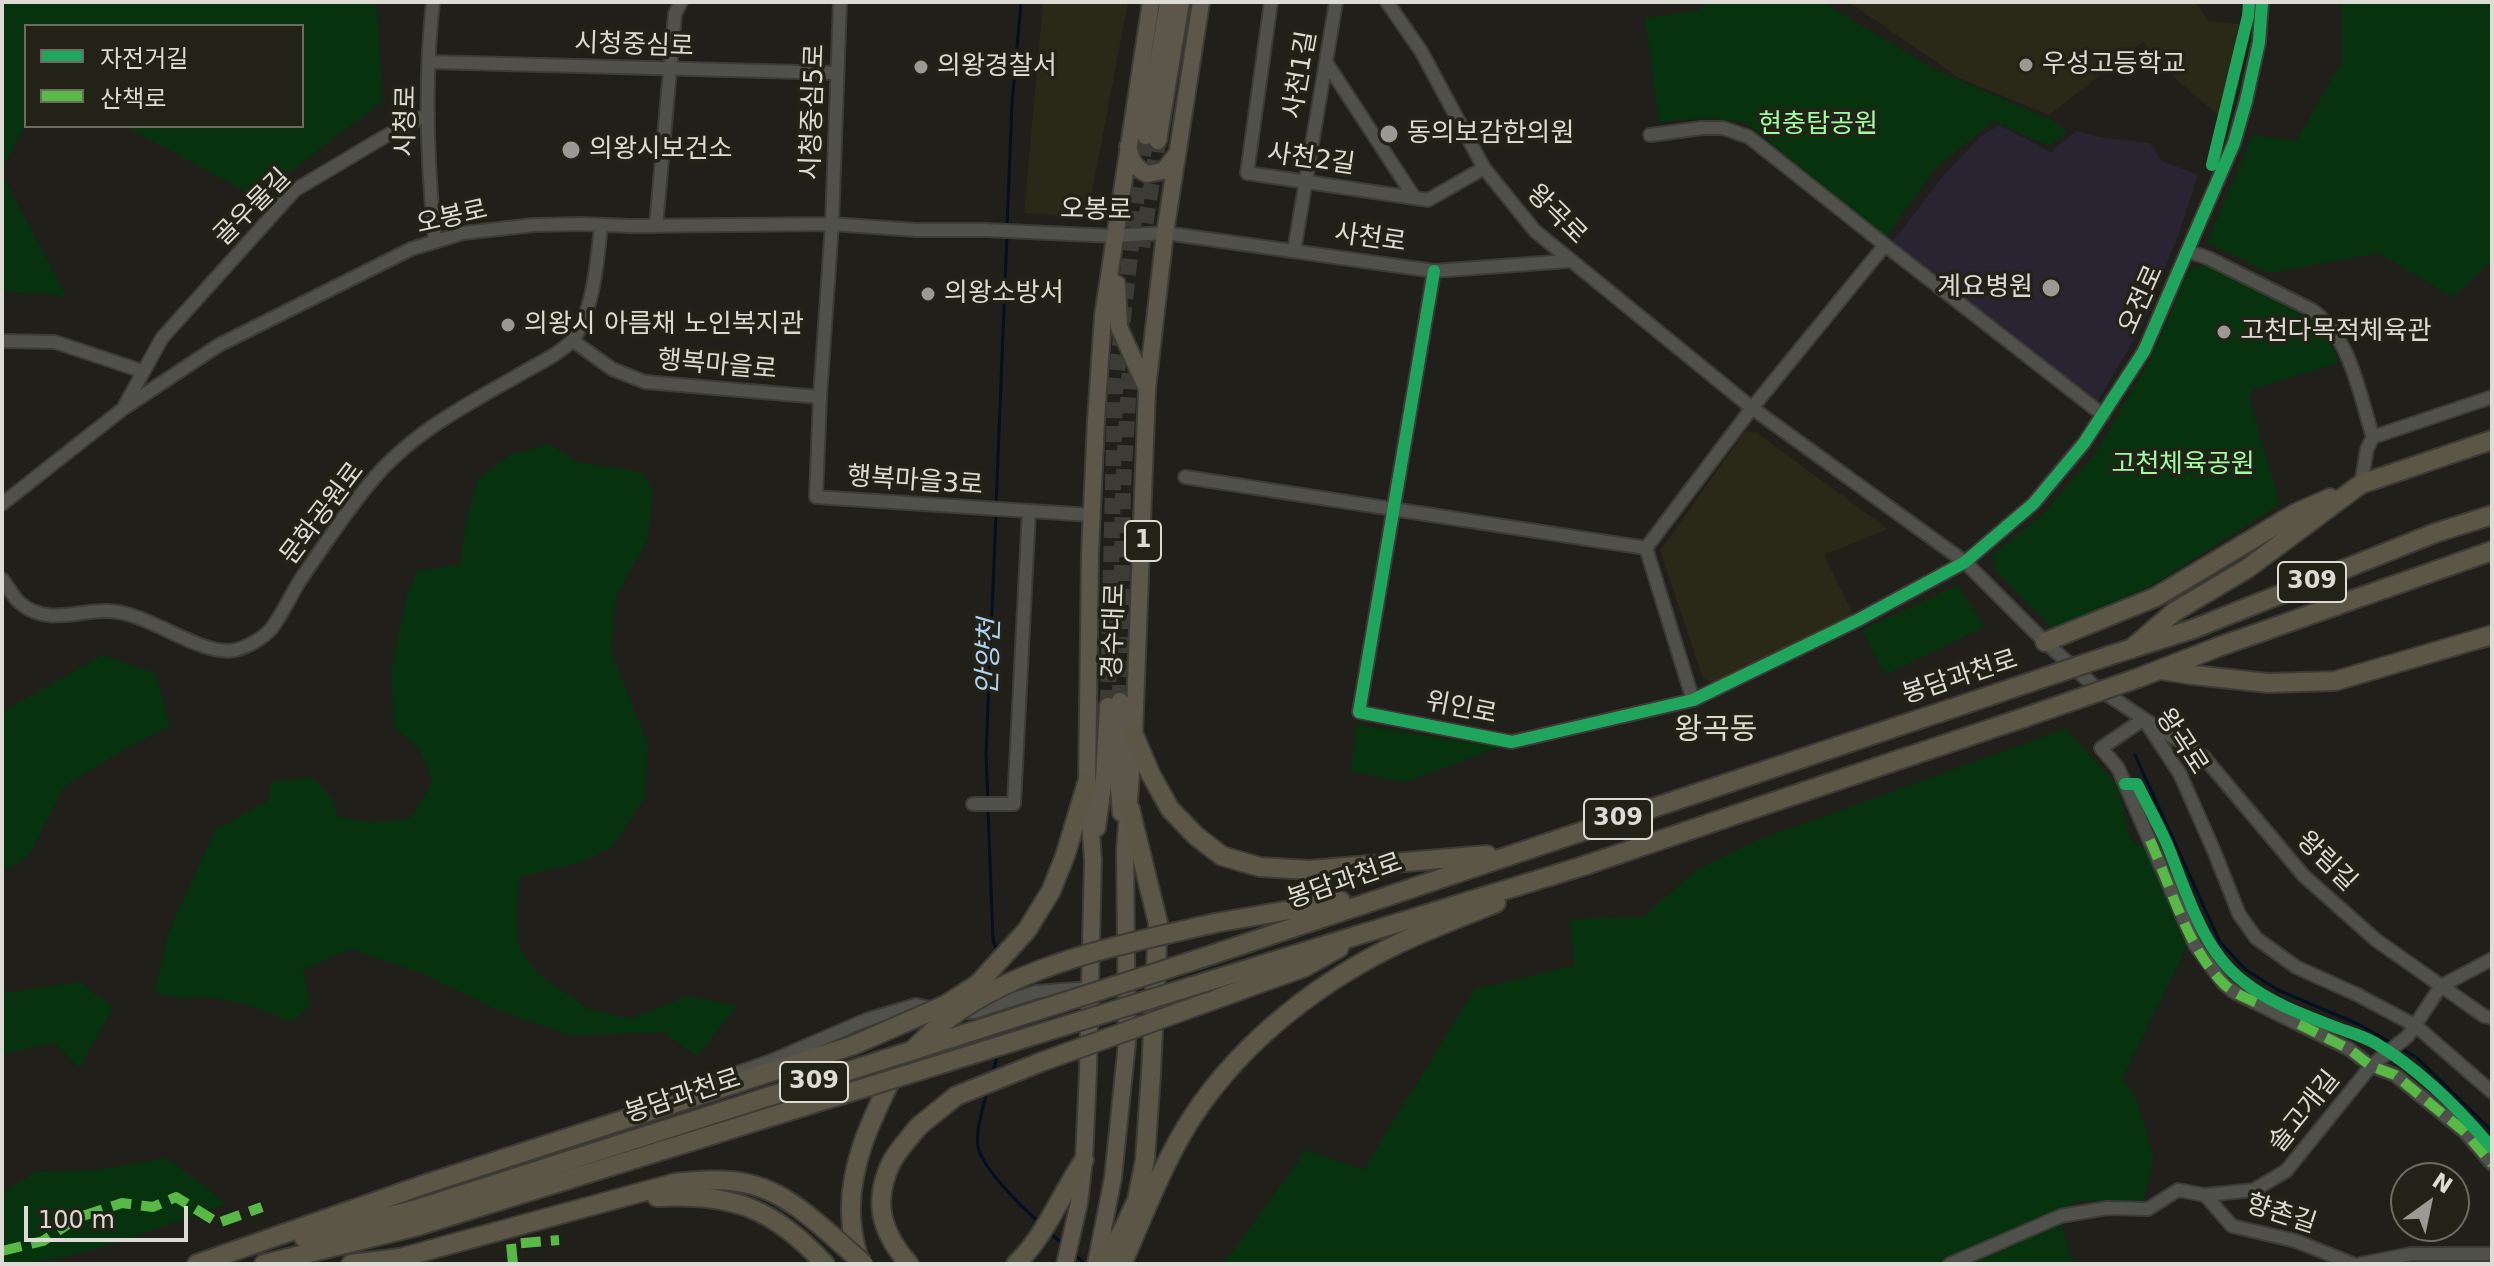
<!DOCTYPE html>
<html>
<head>
<meta charset="utf-8">
<style>
  body { margin:0 }
  #map { position:relative; width:2494px; height:1266px; overflow:hidden; background:#201f19; font-family:"DejaVu Sans","Noto Sans KR",sans-serif }
  canvas { display:block }
  .frame { position:absolute; inset:0; border:4px solid #dcdbd4; pointer-events:none }
  .legend { position:absolute; left:24px; top:24px; width:280px; height:104px; box-sizing:border-box; background:#232216; border:2px solid #6d6c62; margin:0; padding:10px 14px; list-style:none; font-size:24px; color:#dcdbd4 }
  .legend li { display:flex; align-items:center; gap:16px; height:40px }
  .legend b { width:40px; border:2px solid #6d6c62 }
  .north { position:absolute; left:2390px; top:1162px; width:80px; height:80px; box-sizing:border-box; background:#232216; border:2px solid #6d6c62; border-radius:50%; rotate:33deg; font-size:22px; font-weight:700; line-height:32px; text-align:center; color:#dcdbd4 }
  .north::after { content:''; display:block; margin:auto; width:28px; height:36px; background:#9a9993; clip-path:polygon(50% 0,100% 100%,50% 72%,0 100%) }
  .scale { position:absolute; left:24px; top:1206px; width:164px; height:36px; box-sizing:border-box; border:4px solid #dcdbd4; border-top:0; padding-left:10px; font-size:24px; line-height:28px; white-space:nowrap; color:#dcdbd4; -webkit-text-stroke:6px #232216; paint-order:stroke }
</style>
</head>
<body>
<div id="map">
<canvas width="2494" height="1266"></canvas>
<div class="frame"></div>
<ul class="legend">
<li><b style="height:10px;background:#20a55d"></b>자전거길</li>
<li><b style="height:10px;background:#58b947"></b>산책로</li>
</ul>
<div class="north">N</div>
<div class="scale">100 m</div>
</div>
<script>
const context = document.querySelector('canvas').getContext('2d');
context.lineJoin = 'round';
function fill(path, color) { context.fillStyle = color; context.fill(path, 'evenodd'); }
function trace(path, color, width, dash) { context.strokeStyle = color; context.lineWidth = width; context.lineCap = dash ? 'butt' : 'round'; context.setLineDash(dash || []); context.stroke(path); }
function drawText(font, color, halo, rows, align = 'center') {
  context.font = font + ' "DejaVu Sans","Noto Sans KR",sans-serif'; context.lineWidth = 7; context.setLineDash([]); context.textBaseline = 'middle'; context.strokeStyle = halo; context.fillStyle = color; for (const [text, x, y, turn = 0] of rows) {
    context.save(); context.translate(x, y); context.rotate((+turn || 0) * Math.PI / 180); context.textAlign = isNaN(turn) ? turn : align; if (halo) context.strokeText(text, 0, 0); context.fillText(text, 0, 0); context.restore();
  }
}
const built = new Path2D(`
  M1043,2H1128L1089,208L1082,217L1024,213Z
  M1849,2H2196L2208,21L2239,24L2229,86L2221,117L2179,82L2143,42L2049,115L1959,78Z
  M1745,431L1757,433L1888,529L1824,555L1853,614L1711,683L1703,678L1660,551Z`);
const medical = new Path2D(`
  M1999,125L2051,152L2076,131L2099,137L2150,143L2162,161L2198,175L2178,236L2140,330L2096,404L1890,245L1944,175L1980,137Z`);
const green = new Path2D(`
  M2,2H376L383,101L256,197L125,126H302V26H26V123L2,170Z
  M1703,2H1828L1829,6L1934,69L2055,122L2067,132L2049,146L1993,121L1936,167L1886,237L1745,122L1703,118L1659,122L1645,18L1701,10Z
  M2342,2H2492V260L2453,297L2379,253L2270,273L2207,242L2253,135L2296,141L2341,63Z
  M2,174L66,296L2,291Z
  M2208,263L2326,328L2338,363L2253,389L2249,398L2280,504L2153,585L2052,628L1995,570L1992,555L2043,514L2095,454L2152,357L2189,270Z
  M549,444L577,462L641,472L653,489L648,539L616,597L611,650L648,745L645,798L612,847L578,863L520,877L516,912L519,947L537,973L588,1009L631,1019L688,996L737,1006L697,1056L663,1032L570,1035L498,1010L423,974L350,949L303,970L310,1006L291,1022C269,1013 247,1003 224,1000C198,996 181,1001 154,992L168,934L215,830L268,801L271,782L312,777L332,799L338,817L373,823L411,818L433,781L418,747L394,727L391,672L406,597L418,570L460,565L466,521L478,479L509,456Z
  M1958,585L1984,627L1885,675L1862,630Z
  M102,655L155,673L170,726L119,752L65,786L28,857L2,871V712Z
  M1357,725L1500,747L1405,782L1350,771Z
  M2065,729L2118,785L2130,839L2148,851L2187,946L2122,1079L2136,1097L2154,1158L2143,1201H2074L2062,1226L2073,1264H1224L1306,1150L1363,1170L1475,989L1574,966L1570,919L1643,917L1698,869L1758,840Z
  M79,982L113,1008L79,1068L55,1043L2,1054V990L7,993Z
  M167,1158L226,1204C156,1228 76,1264 2,1264V1193L36,1172L97,1170Z`);
const stream = new Path2D(`
  M1007,226L1012,104L1021,2
  M996,506L1007,234
  M2135,755L2220,942L2246,970L2278,990L2360,1025L2393,1044
  M988,802L986,754L996,514
  M988,810L993,940L998,953
  M2400,1048L2416,1057L2492,1131
  M993,1072L998,1053
  M987,1091C984,1106 975,1131 978,1147C984,1171 1023,1208 1041,1224
  M1049,1232L1064,1245
  M1073,1253L1085,1264`);
const majorTunnel = new Path2D(`
  M1142,247L1158,141
  M1120,701L1123,487L1131,349
  M1108,706L1115,390L1136,202L1146,136`);
const minor = new Path2D(`
  M433,2C424,81 427,162 435,240
  M840,2L832,224L820,397L816,497L1091,515
  M1271,2L1247,173L1428,200L1484,168
  M1387,2L1421,51L1484,168L1535,231L1752,408L1965,562L2045,642L2093,685L2144,719L2180,774L2214,851L2239,914L2256,938L2296,967L2358,995L2416,1026L2492,1092
  M430,62L837,73
  M1326,62L1414,197
  M656,226L675,14L681,2
  M1885,245L2103,415
  M1294,251L1336,2
  M2187,251L2208,258L2312,310C2351,337 2359,394 2373,437
  M1434,271L1359,712L1512,742L1693,700L1858,620L1965,562L2033,504L2084,443L2144,351L2234,143L2246,101L2259,42L2262,2
  M572,340L612,369L645,382L820,397
  M2,341L55,342L142,371
  M125,405L162,338L295,190L384,137L428,114
  M1185,477L1646,548L1752,408L1885,245L1749,137L1723,128H1702L1650,135
  M2361,484L2367,449L2373,437L2492,397
  M2,504L124,408L219,345L411,249L463,233L534,225L582,224L630,226L832,224L916,230H985L1114,236L1165,233L1434,271L1569,261
  M1646,548L1693,700
  M2,579C8,586 13,597 20,603C47,626 78,610 108,611C149,612 200,657 235,650C248,647 262,639 271,629C282,615 290,597 299,582C322,548 344,514 370,483C417,425 491,392 554,355C561,350 569,345 574,338C593,312 598,257 601,225
  M973,804H1014L1029,511
  M961,1012H974L1036,992L1089,988
  M2492,1018L2484,1016L2376,940L2304,876L2203,756L2144,719L2101,748L2118,768L2195,945L2224,984L2234,992L2349,1049L2371,1066L2395,1075L2465,1132L2492,1164
  M720,1079L771,1061L866,1020L916,1005L935,1009
  M2205,1195L2232,1226L2296,1241L2353,1264
  M1950,1264L2061,1216L2107,1208L2148,1209L2178,1190L2205,1195L2254,1190L2286,1171L2371,1066L2408,1036L2441,986L2492,959
  M2360,1264L2411,1254H2492`);
const major = new Path2D(`
  M1146,136L1168,2
  M1158,141L1181,2
  M1128,146C1131,160 1134,167 1147,174L1163,171L1176,155
  M1108,289L1112,282L1117,284L1119,327L1147,389
  M1120,701L1118,775L1121,813
  M1097,828L1104,778L1108,706
  M1065,1264L1079,1203L1084,1160L1088,1071L1093,860L1087,783L1090,554L1096,420L1103,316L1151,2
  M1096,1264L1113,1178L1127,1043L1125,850L1134,735L1147,389L1165,233L1201,2`);
const highway = new Path2D(`
  M2045,642L2156,597L2296,513L2330,498
  M2131,649L2174,612L2248,568L2361,484L2492,440
  M2108,656L2193,629L2435,533L2492,515
  M2161,670L2193,675L2268,683L2335,681L2492,635
  M2138,678L2218,647L2492,551
  M1134,735L1150,773L1170,809L1196,836L1222,856L1260,867L1310,870L1487,855
  M1215,923L1341,901
  M1027,930L1051,891L1065,856L1087,783
  M1211,955L1992,695
  M1209,981L1583,866L2020,719
  M1205,1003L1305,967L1339,948
  M657,1197C733,1193 773,1208 825,1264
  M304,1238L417,1209
  M197,1264L429,1183L854,1045
  M264,1264L418,1226
  M351,1264L400,1258L675,1183C753,1173 780,1189 837,1240
  M860,1264C857,1252 853,1239 852,1227C845,1170 873,1115 898,1066
  M909,1264C881,1232 872,1201 892,1161C899,1149 910,1137 919,1126
  M1016,1264C1046,1235 1061,1194 1084,1160
  M1101,1264L1122,1232L1137,1200L1145,1160L1151,1074L1158,923L1130,809
  M1122,1264C1144,1215 1163,1162 1193,1116C1244,1039 1322,979 1406,940C1435,927 1466,915 1496,903`);
const highwayBridge = new Path2D(`
  M1992,695L2108,656
  M2020,719L2138,678
  M854,1045L945,1005L978,984L1027,930
  M915,1048C991,968 1112,947 1215,923
  M919,1126L956,1096L1041,1062L1205,1003
  M417,1209L1211,955
  M418,1226L1209,981
  M837,1240L864,1264`);
const quiet = new Path2D(`
  M2150,840C2171,887 2188,951 2226,986C2236,994 2248,999 2260,1004
  M2299,1024L2349,1049L2371,1066L2395,1075L2465,1132L2492,1164
  M2,1251L43,1241L77,1218L122,1203L153,1207L176,1197L218,1223L262,1207
  M513,1264L511,1244L559,1240`);
const cycleway = new Path2D(`
  M2212,165L2248,16L2249,2
  M1434,271L1359,712L1512,742L1693,700L1858,620L1965,562L2033,504L2084,443L2144,351L2234,143L2246,101L2259,42L2262,2
  M2125,784H2137C2147,804 2158,824 2167,844C2186,890 2202,950 2243,981C2270,1003 2304,1015 2335,1027C2348,1032 2363,1036 2375,1043C2418,1068 2460,1110 2492,1148`);
const markers = [
  [2026,65,8,"#9a9993"],
  [921,67,8,"#9a9993"],
  [1389,134,10,"#9a9993"],
  [571,150,10,"#9a9993"],
  [2051,288,10,"#9a9993"],
  [928,294,8,"#9a9993"],
  [508,325,8,"#9a9993"],
  [2224,332,8,"#9a9993"]
];
const shields = [
  [1143,541,36],
  [2312,582,68],
  [1618,819,68],
  [814,1082,68]
];
const shieldNames = [
  ["1",1143,541],
  ["309",2312,582],
  ["309",1618,819],
  ["309",814,1082]
];
const streetNames = [
  ["시청중심로",634,46,2],
  ["사천1길",1301,75,-80],
  ["시청중심5로",814,112,-88],
  ["시청로",407,121,-89],
  ["사천2길",1311,160,8],
  ["골우물길",253,208,-45],
  ["오봉로",1096,211,1],
  ["왕곡로",1556,215,45],
  ["오봉로",452,218,-13],
  ["사천로",1370,239,8],
  ["오전로",2142,300,-66],
  ["행복마을로",717,366,5],
  ["행복마을3로",915,482,4],
  ["문화공원로",323,514,-53],
  ["경수대로",1115,631,-88],
  ["봉담과천로",1960,678,-18],
  ["위인로",1461,709,11],
  ["왕곡로",2181,742,57],
  ["왕림길",2326,862,45],
  ["봉담과천로",1345,882,-19],
  ["봉담과천로",683,1097,-18],
  ["솔고개길",2305,1112,-51],
  ["향촌길",2281,1215,18]
];
const poiNames = [
  ["우성고등학교",2042,65],
  ["의왕경찰서",937,67],
  ["동의보감한의원",1407,134],
  ["의왕시보건소",589,150],
  ["계요병원",2033,288,"right"],
  ["의왕소방서",944,294],
  ["의왕시 아름채 노인복지관",524,325],
  ["고천다목적체육관",2240,332]
];
const parkNames = [
  ["현충탑공원",1818,125],
  ["고천체육공원",2183,465]
];
const waterNames = [
  ["안양천",990,657,-88]
];
const quarterNames = [
  ["왕곡동",1716,731]
];
fill(built, '#2a2817');
fill(medical, '#292431');
fill(green, '#06330e');
trace(stream, '#031021', 3);
trace(majorTunnel, '#3c3b35', 16, [16, 8]);
trace(minor, '#3c3b36', 16);
trace(major, '#3c3b36', 20);
trace(highway, '#3c3b36', 22);
trace(minor, '#51514c', 12);
trace(major, '#5c574a', 16);
trace(highway, '#5c5646', 18);
trace(highwayBridge, '#3c3b36', 22, []);
trace(highwayBridge, '#5c5646', 18);
trace(quiet, '#58b947', 10, [20, 10]);
trace(cycleway, '#20a55d', 12);
for (const [x, y, r, color] of markers) { const dot = new Path2D(); dot.arc(x, y, r, 0, 2 * Math.PI); context.fillStyle = color; context.fill(dot); trace(dot, '#232216', 3); }
for (const [x, y, w] of shields) { const box = new Path2D(); box.roundRect(x - w / 2, y - 20, w, 40, 6); context.fillStyle = '#232216'; context.fill(box); trace(box, '#dcdbd4', 2); }
drawText('bold 24px', '#dcdbd4', null, shieldNames);
drawText('26px', '#dcdbd4', '#232216', streetNames);
drawText('26px', '#dcdbd4', '#232216', poiNames, 'left');
drawText('26px', '#9cfda2', '#232216', parkNames);
drawText('italic 28px', '#aed1f4', '#232216', waterNames);
drawText('30px', '#dcdacb', '#232216', quarterNames);
</script>
</body>
</html>
